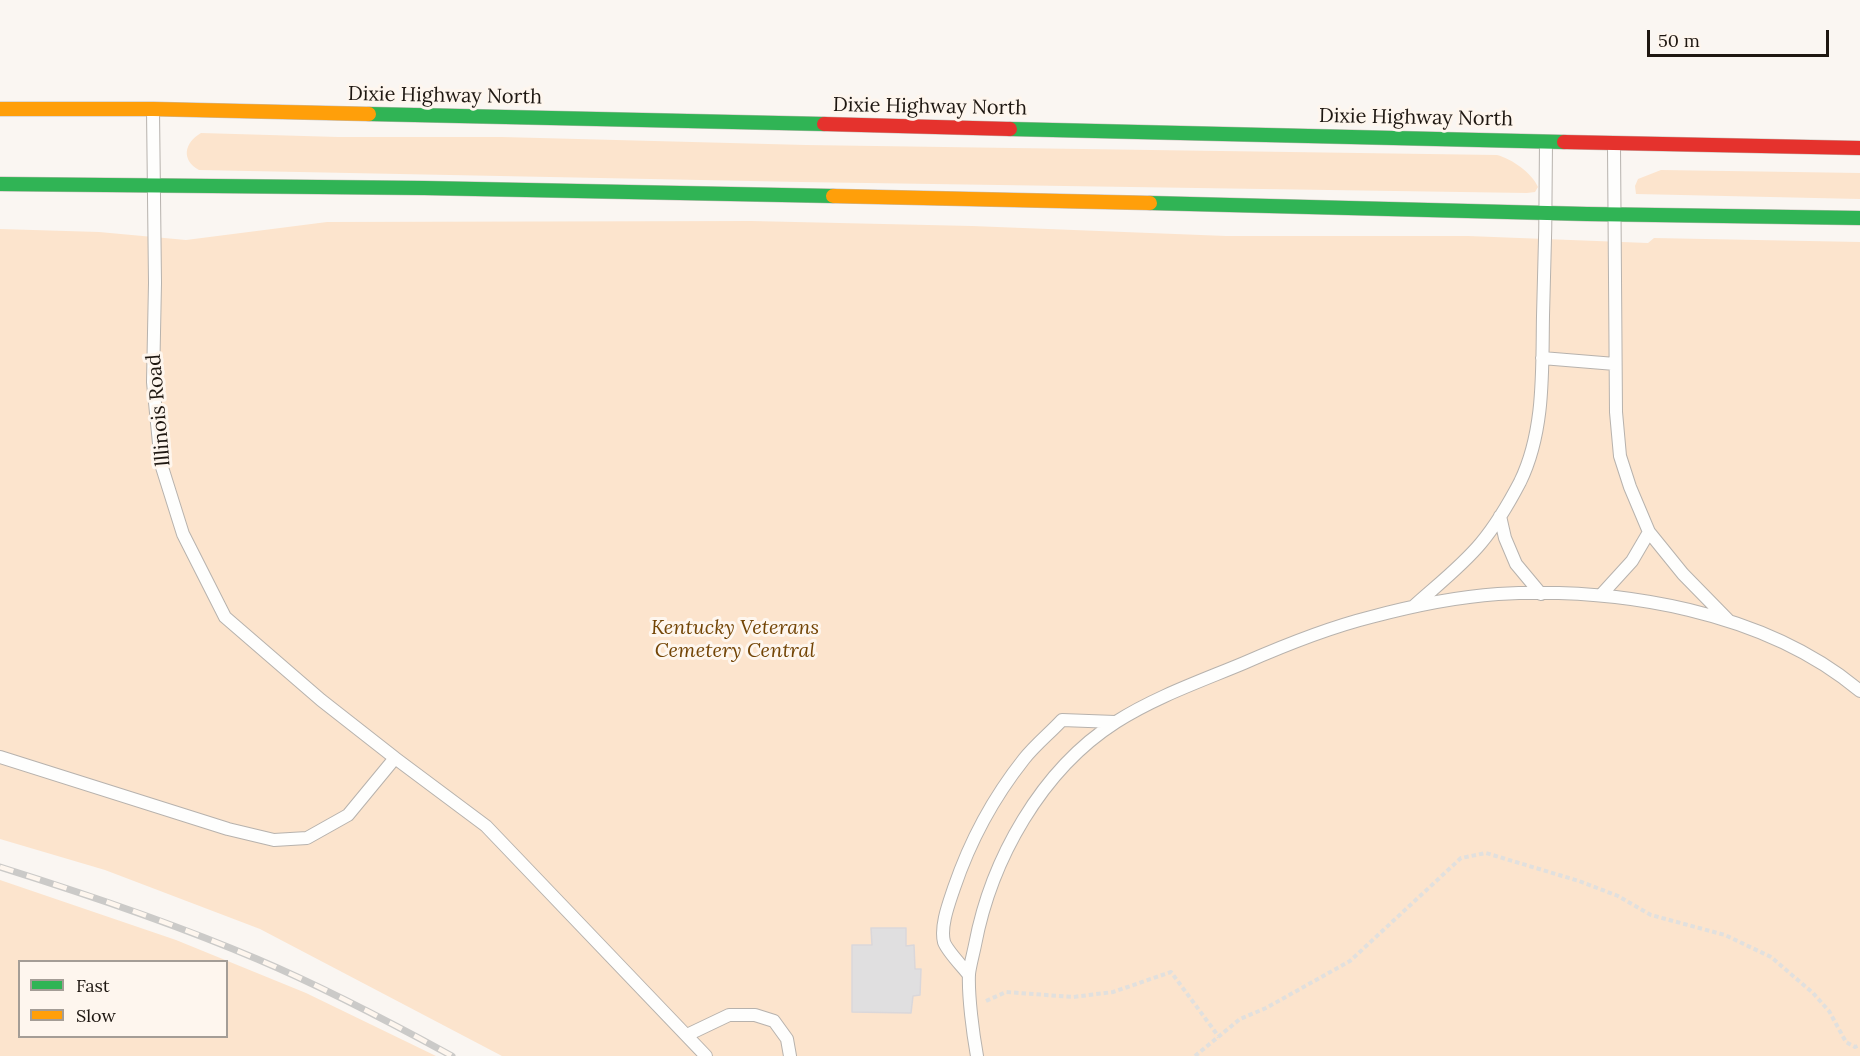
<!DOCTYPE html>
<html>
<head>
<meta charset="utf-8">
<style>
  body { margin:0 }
  #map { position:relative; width:1860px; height:1056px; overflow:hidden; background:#faf6f2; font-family:Lora,serif }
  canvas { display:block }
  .legend { position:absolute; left:18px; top:960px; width:210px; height:78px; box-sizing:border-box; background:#fef6ee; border:2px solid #a49d96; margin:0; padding:8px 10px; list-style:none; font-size:18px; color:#1e1711 }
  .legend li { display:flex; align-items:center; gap:12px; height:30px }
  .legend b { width:30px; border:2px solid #a49d96 }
  .scale { position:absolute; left:1647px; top:30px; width:182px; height:27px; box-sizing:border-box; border:3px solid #1e1711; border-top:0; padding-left:8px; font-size:18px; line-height:21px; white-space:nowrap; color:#1e1711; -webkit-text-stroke:4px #fef6ee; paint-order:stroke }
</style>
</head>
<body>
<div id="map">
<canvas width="1860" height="1056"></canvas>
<ul class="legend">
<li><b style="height:8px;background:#30b455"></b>Fast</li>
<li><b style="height:8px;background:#ff9f0a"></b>Slow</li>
</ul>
<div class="scale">50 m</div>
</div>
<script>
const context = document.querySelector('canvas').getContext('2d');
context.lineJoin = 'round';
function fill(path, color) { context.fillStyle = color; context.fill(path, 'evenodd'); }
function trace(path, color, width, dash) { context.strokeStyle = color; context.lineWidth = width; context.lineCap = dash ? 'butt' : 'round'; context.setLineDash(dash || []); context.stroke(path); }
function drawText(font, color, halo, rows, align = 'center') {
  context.font = font + ' Lora,serif'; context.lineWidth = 6; context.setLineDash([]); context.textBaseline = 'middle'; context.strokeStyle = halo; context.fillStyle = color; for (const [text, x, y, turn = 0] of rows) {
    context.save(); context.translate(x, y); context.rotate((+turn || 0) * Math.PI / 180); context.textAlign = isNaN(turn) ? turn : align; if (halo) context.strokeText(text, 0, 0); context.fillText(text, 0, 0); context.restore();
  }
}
const green = new Path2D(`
  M201,133L338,137H502L806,145L1497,155C1512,159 1532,173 1538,187L1535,192L1527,193L801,182L199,170C181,160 184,143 201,133Z
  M1661,170L1860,173V199L1636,194L1635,186L1638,179Z
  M751,221L972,226L1226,236H1468L1648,243L1654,238L1860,242V1056H502L260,929L105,870L0,839V229L99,232L186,240L327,222Z
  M0,880L176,940L306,993L436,1056H0ZM20,962H226V1036H20Z`);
const building = new Path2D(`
  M871,928H906V946L914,945L915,969H921L920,995L913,996L911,1013L852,1012V945H872Z`);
const path = new Path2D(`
  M986,1001L1006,992L1073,997L1113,992L1171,972L1219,1037
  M1195,1056L1240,1019L1266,1008L1350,961L1461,858L1486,853L1579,881L1618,896L1651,915L1725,935L1771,957L1813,993L1829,1011L1846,1042L1855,1047L1860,1045`);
const lane = new Path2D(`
  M153,110L155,283L153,382L161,464L183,534L225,617L321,700L395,758
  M1614,146L1616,412L1620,456L1630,487L1649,532L1683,574L1728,620
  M1542,358L1615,364
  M1500,516L1505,538L1516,564L1541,594
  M1601,595L1632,561L1649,532
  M1414,606C1436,586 1462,566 1481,543C1496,525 1509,503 1520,482C1545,431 1542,370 1543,316C1545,258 1546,200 1546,142
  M0,757L228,829L274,840L307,838L348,815L395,758L486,826L706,1056
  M969,975C963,967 947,951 944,942C940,926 949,903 954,888C970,841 993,798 1024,759C1035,745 1050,733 1062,720L1115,722
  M687,1035L729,1015H755L774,1021L787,1039L790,1056
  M977,1056C973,1034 968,996 969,974C970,965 973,955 975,945C991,860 1041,770 1116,722C1155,697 1201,681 1244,663C1285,645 1327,628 1371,617C1412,606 1456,597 1498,594C1619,587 1765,611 1860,691`);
const fast = new Path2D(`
  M369,114L824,124
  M1010,129L1564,142
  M0,184L424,188L833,196
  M1150,203L1587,214L1860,218`);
const slow = new Path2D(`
  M0,109H153L369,114
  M833,196L1150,203`);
const jam = new Path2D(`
  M824,124L1010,129
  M1564,142L1860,148`);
const rail = new Path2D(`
  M0,867C86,894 173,923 257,959C323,987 388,1021 452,1056`);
const streetNames = [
  ["Dixie Highway North",445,96,1],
  ["Dixie Highway North",930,107,1],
  ["Dixie Highway North",1416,118,1],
  ["lllinois Road",159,410,-95]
];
const parkNames = [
  ["Kentucky Veterans",735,628],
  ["Cemetery Central",735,651]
];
fill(green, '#fce4cd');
fill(building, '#e0dfe0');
trace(building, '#dad7da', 1.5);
trace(lane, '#b7b2ad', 14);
trace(fast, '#c4bdb6', 15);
trace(slow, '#c4bdb6', 15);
trace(jam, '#c4bdb6', 15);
trace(path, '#e1e0de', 4, [4.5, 3]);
trace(lane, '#fefefd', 12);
trace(fast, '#30b455', 14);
trace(slow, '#ff9f0a', 14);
trace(jam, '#e5322d', 14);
trace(rail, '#cbcac8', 7);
trace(rail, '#fef6ee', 4.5, [14]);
drawText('20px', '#1e1711', '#fef6ee', streetNames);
drawText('italic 20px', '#734506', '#fef6ee', parkNames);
</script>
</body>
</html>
